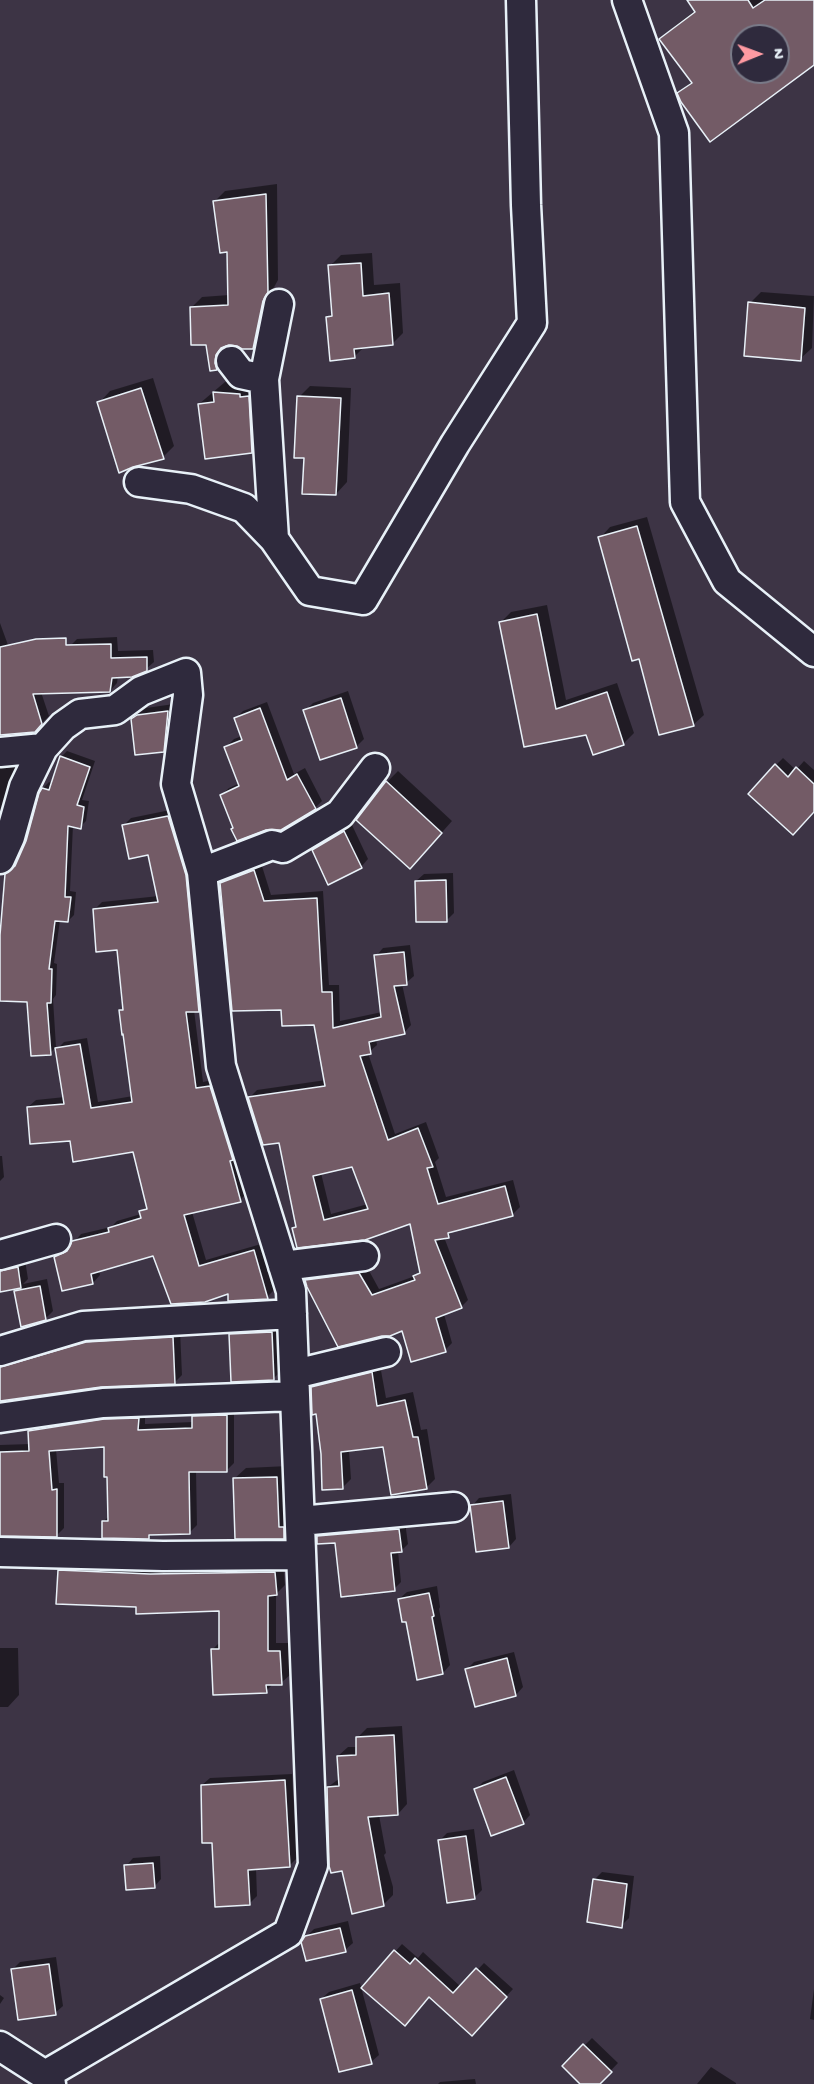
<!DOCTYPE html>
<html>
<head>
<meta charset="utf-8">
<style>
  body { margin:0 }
  #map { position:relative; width:814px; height:2084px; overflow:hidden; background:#3d3445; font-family:"Gochi Hand",sans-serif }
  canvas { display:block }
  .north { position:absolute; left:730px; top:24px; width:60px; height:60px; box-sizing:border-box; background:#2f2a3d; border:2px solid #797a88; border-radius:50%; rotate:89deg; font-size:16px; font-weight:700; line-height:24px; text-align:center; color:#e8f1f8 }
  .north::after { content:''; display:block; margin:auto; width:21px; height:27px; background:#ff9aa2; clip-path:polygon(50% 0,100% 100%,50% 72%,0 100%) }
</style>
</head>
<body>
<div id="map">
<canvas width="814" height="2084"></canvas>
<div class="north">N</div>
</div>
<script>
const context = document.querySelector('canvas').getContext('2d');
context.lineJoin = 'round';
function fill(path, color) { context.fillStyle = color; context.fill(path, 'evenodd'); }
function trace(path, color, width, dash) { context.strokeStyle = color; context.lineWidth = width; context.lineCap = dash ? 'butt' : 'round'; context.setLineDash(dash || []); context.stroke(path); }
const shadow = new Path2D(`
  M689,0H814V63L710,140L679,94L692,81L661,39L676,25L696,10ZM742,36H778V72H742Z
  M277,184L278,280L273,289L263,337L253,348L237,344H226L225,351L227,358L217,368L211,369L208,343L192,307L202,297L229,295L228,250L214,202L225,191Z
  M372,253L374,285L400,283L403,333L392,344L365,346L354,357L328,317L333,312L330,266L341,255Z
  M761,292L814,296L812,348L800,359L750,303Z
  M153,378L174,446L163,457L99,403L110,391Z
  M225,382L251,383L263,440L251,452L199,404Z
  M310,386L351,388L347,482L336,494L305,457L299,397Z
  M647,517L704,715L693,725L640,657L600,538L610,527Z
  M547,605L566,700L617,683L634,733L623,744L587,733L526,745L501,622L511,612Z
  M0,623L8,645L0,653Z
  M117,637L118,651L153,650L154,662L146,669L118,676L117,683L110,691L41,692L49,716L34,731L0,734V689L71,645L77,639Z
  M348,691L364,739L356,747L305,711L313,703Z
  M267,702L294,774L305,768L322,801L315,808L235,827L221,795L229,788L240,783L226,747L234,739L242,736L236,718L243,711Z
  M174,704L171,743L163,750L132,719L146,708Z
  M67,751L95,761L82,800L89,801L86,821L80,827L73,825L70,891L76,892L74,915L68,921L60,920L54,963L57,964L56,995L53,999L56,1047L50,1053L29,1001L0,960V929H2L17,865L26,844L43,788L49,782L52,783L61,757Z
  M783,758L796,770L804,761L814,770V811L776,765Z
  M0,760L21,761L0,825Z
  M398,771L452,821L421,856L387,782Z
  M175,809L193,867L206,1003L198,1010H194L203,1082L217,1079L247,1193L240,1200L192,1212L206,1260L261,1244L274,1290L267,1297L229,1292L154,1254L99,1270L100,1275L93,1283L56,1257L64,1250L71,1246L81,1234L111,1227L117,1221L141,1214L148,1204L134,1150L71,1139L28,1107L36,1100L65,1097L57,1049L64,1042L87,1038L98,1102L133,1096L121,1011L124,1008L118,949L94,910L102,902L159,896L150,853L124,825L131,818Z
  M352,825L368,859L361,867L313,850L321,843Z
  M261,863L271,895L323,891L329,985H339L340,1021L382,1012L376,956L383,948L410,945L414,976L406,983L402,984L411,1025L404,1033L376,1039L377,1045L368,1053L395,1134L426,1122L439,1158L435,1162L446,1197L513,1180L520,1207L512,1215L454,1230L448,1236L444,1237L468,1300L461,1307L444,1314L452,1343L445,1350L307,1280L314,1273L367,1267L379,1289L415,1276L421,1270L412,1222L293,1229L297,1225L280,1141L250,1097L257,1090L326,1080L315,1023L283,1009L221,883L229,876ZM353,1165L368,1204L331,1214L321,1173Z
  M453,873L454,913L446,921L416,881L424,874Z
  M0,1156H2L4,1177L0,1181Z
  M25,1260L28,1279L23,1284L47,1279L53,1311L46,1318L16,1291L21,1286L0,1290V1261Z
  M279,1325L281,1371L273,1379L231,1335L238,1327Z
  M180,1330L182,1375L175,1382L101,1385L0,1400V1367L7,1360L95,1335Z
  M380,1365L386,1398L413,1392L421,1430L427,1429L435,1479L426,1488L384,1446L349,1450L351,1479L342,1488H324L317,1413L313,1388L321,1379Z
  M234,1408V1463L227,1470H196L197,1525L190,1532L153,1533L149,1538L103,1522L110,1515L106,1445L56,1449L59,1483H64V1528L57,1535L0,1534V1445L30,1444V1431L37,1424L145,1412V1424L193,1422V1417L201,1409Z
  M288,1466L295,1526L283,1537L234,1479L246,1468Z
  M511,1494L516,1539L509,1547L472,1506L479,1498Z
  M405,1522L408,1544L401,1551H398L401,1582L394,1589L336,1541L318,1537L325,1530Z
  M68,1562L283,1564L285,1585L276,1594V1643H288L290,1675L281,1683H274L266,1691L212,1650L220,1642V1610L138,1605L59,1571Z
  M437,1586L440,1607L439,1609L450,1665L443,1673L407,1620L399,1599L407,1592Z
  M0,1648H18L19,1695L8,1707H0Z
  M514,1652L523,1687L516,1695L476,1705L467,1669L474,1662Z
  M402,1726L407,1804L398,1814L379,1815L386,1853L384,1855L393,1887V1895L383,1905L328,1787L340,1778L338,1756L348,1747H358L357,1738L367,1728Z
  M514,1770L530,1815L523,1823L476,1789L483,1782Z
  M292,1774L297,1858L290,1865L256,1868L257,1896L249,1904L214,1841L202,1785L210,1778Z
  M474,1829L482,1890L475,1897L449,1901L440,1840L447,1833Z
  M160,1856L161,1879L154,1887L126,1866L133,1858Z
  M602,1872L634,1876L629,1918L621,1926L594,1880Z
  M348,1921L353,1943L345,1950L306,1937L314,1929Z
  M402,1944L418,1958L423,1952L461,1987L484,1963L513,1989L478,2027L430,1995L363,1987Z
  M56,1957L63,2006L55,2013L12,1970L20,1962Z
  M360,1983L379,2055L371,2062L321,1999L329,1992Z
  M814,1989V2020L810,2019Z
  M0,1995L4,1998L0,2004Z
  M592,2038L618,2063L598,2084H582L567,2063Z
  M711,2067L736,2083V2084H697Z
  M475,2079L476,2084H438L440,2082Z`);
const building = new Path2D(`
  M687,0H748L753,8L765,0H814V65L710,142L681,102L677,93L692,83L659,39L695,12ZM742,36H778V72H742Z
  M266,194L268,292L263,301L253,349H242L237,346L229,345L221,348L216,355L215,363L217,370L210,371L206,345H191L190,307L228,305L227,252L220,253L213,201Z
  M361,263L363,296L389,293L393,345L354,349L355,358L330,361L326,317L332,316L328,265Z
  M748,302L805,308L801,361L744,356Z
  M141,388L164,459L133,467L119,473L97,402Z
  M213,392L240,394V397L249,396L252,453L205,459L198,404L214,402Z
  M297,396L341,398L336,495L302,494L304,458H294Z
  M637,526L694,726L659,735L639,659L632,661L598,537Z
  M537,614L556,709L607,692L624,745L593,755L586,735L524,747L499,622Z
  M66,638V645L111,644V658L147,657V671L132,677L112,678L110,692L33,694L42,724L35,732L0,735V647L36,639Z
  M341,698L357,748L320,760L303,710Z
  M260,708L287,780L297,774L316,809L281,830H266L237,841L231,829L233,828L220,795L239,786L224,747L242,740L234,718Z
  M168,711L164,752L135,755L131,719L137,715Z
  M60,756L90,767L77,805L84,807L81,829L68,826L65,897H71L68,922L55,921L49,969H52L51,1003H47L51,1055L31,1056L27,1002L0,1001V935L5,874L15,866L26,841L39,793L42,788L49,790Z
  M775,764L788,777L796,767L814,784V812L793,835L748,794Z
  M386,781L442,833L410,869L356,820Z
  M168,816L186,875L199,1012H186L196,1088L210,1086L233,1160L230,1161L241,1202L184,1215L199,1266L254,1250L268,1299L228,1301V1294L205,1302L171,1304L153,1256L91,1274L93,1284L62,1291L54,1257L67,1251L72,1241L109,1232L108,1228L141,1218L139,1211L147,1209L133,1152L73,1162L70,1141L30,1144L27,1107L64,1104L55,1048L80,1044L91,1108L132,1102L123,1034L122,1035L119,1010H123L117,950L96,952L93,909L158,902L148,855L129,859L122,825Z
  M344,831L362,868L328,885L312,850Z
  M254,870L264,901L317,898L322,992H332L333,1028L381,1017L374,955L404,952L407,985L394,986L405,1034L369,1042L371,1054L360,1056L388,1140L418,1128L433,1167L427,1168L438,1204L505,1186L513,1216L448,1233L449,1238L435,1240L462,1308L436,1318L446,1352L411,1362L402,1331L390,1336H382L338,1347L307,1287L305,1280L359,1273L372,1295L415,1280L413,1276L420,1273L410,1224L365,1240L297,1248L292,1228L296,1227L279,1143L263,1145L248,1097L325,1086L314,1025L282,1026L281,1010L232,1011L220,883ZM352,1167L368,1209L324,1220L313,1176Z
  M446,880L447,922H416L415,881Z
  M18,1267L21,1288L0,1292V1271Z
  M40,1286L46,1320L21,1327L14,1291Z
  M272,1332L274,1380L231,1382L229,1334Z
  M173,1337L175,1384L101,1387L0,1401V1367L86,1342Z
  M372,1372L377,1406L405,1400L413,1437H418L427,1489L391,1495L383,1447L341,1452L343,1489L322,1490L321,1454L316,1414L312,1415L311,1387Z
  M227,1415V1472H189L190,1534L149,1535V1539L102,1538V1521H108L107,1477H104V1447L49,1451L52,1490L57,1489V1537L0,1536V1452L29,1451L28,1431L104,1419L139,1418L138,1430L192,1428V1416Z
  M277,1477L279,1527H284V1539H235L233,1478Z
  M503,1501L509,1548L476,1552L470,1505Z
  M399,1529L402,1552L391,1553L395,1591L341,1597L335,1543L317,1544V1536Z
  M58,1570L150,1574L275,1572L277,1595L268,1596V1651H280L282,1685H266L267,1693L213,1695L211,1649H219V1611L136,1614V1607L56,1604Z
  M429,1593L434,1616L432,1617L443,1674L417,1680L406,1622H402L398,1599Z
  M507,1658L516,1696L475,1707L465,1669Z
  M394,1735L398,1815L368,1817L384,1906L352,1914L342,1871L331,1873L329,1866L327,1787L339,1786L337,1756L356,1755V1737Z
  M506,1777L524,1824L491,1836L474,1789Z
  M285,1780L290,1867L248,1870L250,1905L215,1907L212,1843H202L201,1785Z
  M466,1836L475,1899L447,1903L438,1840Z
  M153,1863L155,1888L126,1890L124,1865Z
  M593,1879L627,1884L622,1928L587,1922Z
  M340,1928L346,1952L306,1961L301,1942L305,1936Z
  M394,1950L410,1964L415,1958L453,1993L476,1968L507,1997L472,2036L429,1997L405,2026L361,1988Z
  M49,1964L56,2015L18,2020L11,1969Z
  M352,1990L372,2064L339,2072L320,1999Z
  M583,2044L612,2072L600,2084H580L562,2066Z`);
const street = new Path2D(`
  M627,0L674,133L685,502L727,581L814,652
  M279,304L264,379L274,539L310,591L363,600L455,444L532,323L526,205L521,0
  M231,361L241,374L264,379
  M139,482L191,489L244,508L274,539
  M0,752L43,748
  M0,859L10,837L24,787L43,748L63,726L80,714L115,710L141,691L186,673L188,695L176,784L202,872L221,1066L291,1291L313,1865L288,1933L45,2075
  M202,872L272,845L283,848L340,814L375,768
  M0,1255L56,1239
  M283,1266L364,1256
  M0,1351L83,1326L292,1314
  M295,1374L386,1352
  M0,1418L103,1403L295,1396
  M300,1521L454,1507
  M0,1552L163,1556L301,1555
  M0,2046L45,2075L51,2084`);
fill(shadow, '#0007');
fill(building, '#735b66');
trace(building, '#e8f1f8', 1.5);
trace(street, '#e8f1f8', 33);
trace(street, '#2f2a3d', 28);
</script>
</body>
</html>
